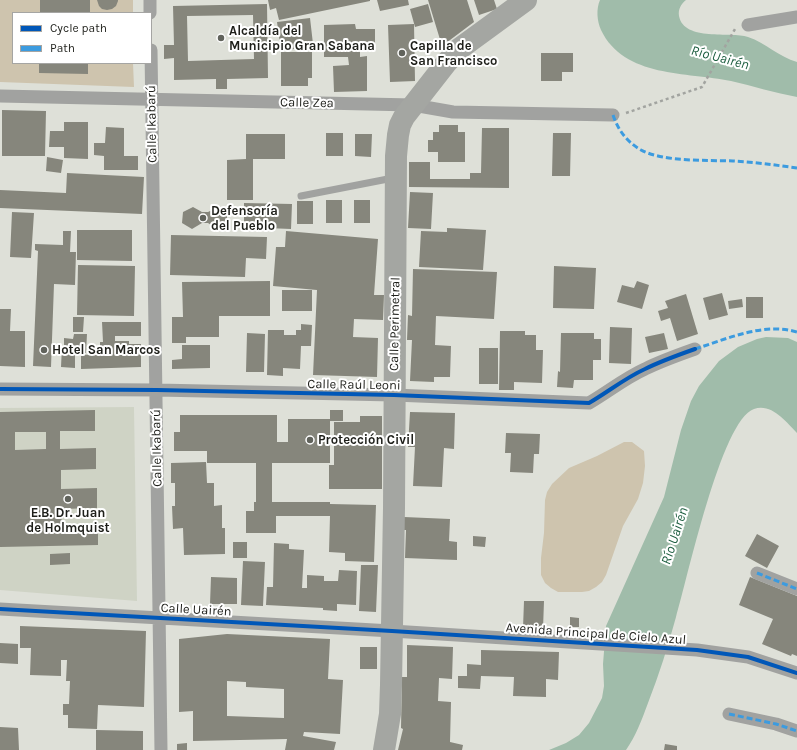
<!DOCTYPE html>
<html>
<head>
<meta charset="utf-8">
<style>
  body { margin:0 }
  #map { position:relative; width:797px; height:750px; overflow:hidden; background:#dee0d8; font-family:Karla,sans-serif }
  canvas { display:block }
  .legend { position:absolute; left:12px; top:12px; width:140px; height:52px; box-sizing:border-box; background:#fff; border:1px solid #a5a5a3; margin:0; padding:5px 7px; list-style:none; font-size:12px; color:#1e1f1a }
  .legend li { display:flex; align-items:center; gap:8px; height:20px }
  .legend b { width:20px; border:1px solid #a5a5a3 }
</style>
</head>
<body>
<div id="map">
<canvas width="797" height="750"></canvas>
<ul class="legend">
<li><b style="height:5px;background:#0057b8"></b>Cycle path</li>
<li><b style="height:5px;background:#3c9bdf"></b>Path</li>
</ul>
</div>
<script>
const context = document.querySelector('canvas').getContext('2d');
context.lineJoin = 'round';
function fill(path, color) { context.fillStyle = color; context.fill(path, 'evenodd'); }
function trace(path, color, width, dash) { context.strokeStyle = color; context.lineWidth = width; context.lineCap = dash ? 'butt' : 'round'; context.setLineDash(dash || []); context.stroke(path); }
function drawText(font, color, halo, rows, align = 'center') {
  context.font = font + ' Karla,sans-serif'; context.lineWidth = 4; context.setLineDash([]); context.textBaseline = 'middle'; context.strokeStyle = halo; context.fillStyle = color; for (const [text, x, y, turn = 0] of rows) {
    context.save(); context.translate(x, y); context.rotate((+turn || 0) * Math.PI / 180); context.textAlign = isNaN(turn) ? turn : align; if (halo) context.strokeText(text, 0, 0); context.fillText(text, 0, 0); context.restore();
  }
}
const built = new Path2D(`
  M134,407L137,601L0,590V408Z`);
const green = new Path2D(`
  M0,0H133V13H13V63H133L134,87L0,82Z
  M624,442H632L644,451L645,466L643,483L638,499L623,526L606,575L602,582L596,587L589,591L582,592H558L551,588L545,583L541,575V558L544,533L545,500L547,492L552,484L569,468L597,456Z`);
const water = new Path2D(`
  M600,0H686C681,4 678,9 679,16C684,42 731,31 748,37C766,43 779,57 797,62V97C775,93 753,86 731,81C687,72 624,78 601,30C597,21 596,9 600,0Z
  M766,337L788,338L797,342V433C786,422 772,403 754,409C721,420 687,581 676,617C668,646 659,675 648,703C642,719 636,736 626,750H549L566,743L579,735L589,723L602,698L604,686L603,664L606,626L664,497L681,430L691,401L699,386L719,361L738,347L757,339Z`);
const building = new Path2D(`
  M40,0H90V13H40Z
  M97,0H118V1L116,6L112,9L107,10L102,9L99,6Z
  M268,0H370V1L279,20L276,8L270,10Z
  M377,0H408L409,5L380,11Z
  M428,0H467L474,22L442,46Z
  M474,0H494L497,9L479,15Z
  M267,4L268,78L227,79V89H216V79L174,80V58L164,59V45H174L173,6ZM253,15L254,59L188,61L187,16Z
  M428,4L433,22L415,27L410,9Z
  M310,18L313,44H308V47L281,51L277,22Z
  M355,24L356,29H375V48H360V57L367,56V91L334,92L333,66L349,65L348,57H324V25Z
  M414,24L415,81L390,82L388,25Z
  M281,52H312V78H308V86H281Z
  M541,53H573V72H562V81H541Z
  M39,63H88V74L39,73Z
  M2,110L46,111L45,156H2Z
  M64,122H88V159L64,158V147H49L50,131H64Z
  M439,125H458V132H465V162H438V152H428V140H433V132H439Z
  M106,127L124,128V156H138V170H104V156L94,155V143H105Z
  M482,128H509V188L409,187V162H430V179H470V173H481Z
  M326,133H343V156H326Z
  M553,133H571L570,176H552Z
  M246,134H285V159H253V200H227V160L246,159Z
  M355,134H372L371,157L355,156Z
  M47,157L63,160L61,173L46,171Z
  M67,173L144,177L142,214L0,208V190L66,193Z
  M410,192L433,193L431,229L408,228Z
  M326,200H342V223H326Z
  M354,200H370V223H354Z
  M297,201H313V224H297Z
  M244,203L292,204L291,229L244,227Z
  M193,207L202,212H208L218,207L227,213V224L217,229L208,223H202L192,229L182,223L183,212Z
  M12,212L34,213L31,258L10,257Z
  M447,228L486,230L483,270L419,267L421,231L447,232Z
  M77,230H132V261L77,260Z
  M63,231H71L70,252H76L75,285L54,284L51,367L33,366L38,251L35,250V244L63,245Z
  M286,231L378,239L374,295H384L383,320L354,319L353,337L378,338L377,377L313,375L317,290L273,286L276,247H285Z
  M171,235L267,237L266,259L246,258L245,277L170,275Z
  M78,265L135,266L134,316L77,315Z
  M554,266L596,268L594,309L553,308Z
  M413,269L497,272L494,319L436,316L435,345L451,346L450,377H434V382L410,381L412,340H407L408,315L412,316Z
  M270,281V316H219V337H186V343H172V317H183L182,282Z
  M637,281L649,285L642,309L617,302L622,285L634,288Z
  M282,290H312V311H282Z
  M722,293L728,315L709,320L703,298Z
  M686,294L698,334L677,341L670,318L661,321L658,311L668,308L665,301Z
  M746,297H763V318H746Z
  M742,299L743,307L729,309L728,301Z
  M0,309H11L10,331H25V367L0,366Z
  M73,317H84L83,332H73Z
  M102,322H141V336H115V341H129V344H141V367L81,369V355L100,354V342H103Z
  M301,324L312,325L311,346H301L300,369L283,368V376L267,375L268,330H284V335H296V330H301Z
  M610,327L632,328L631,364L609,363Z
  M500,331H525V335H536V350H543L542,383L514,382V390H499Z
  M247,333L265,334L264,372H246Z
  M561,333H594V339H601V360H593V380H574L573,388L557,387L558,371L560,372Z
  M664,333L668,349L649,353L645,337Z
  M74,334H87L86,353H75V368L61,367L62,346H64V338L73,339Z
  M182,345H210V368L172,369V360L182,359Z
  M479,348H498V384H479Z
  M95,410V431H60V449L96,448V469L61,470V489L97,488V508L61,509L62,527L98,526V545L0,547V412ZM15,432H46V449L15,450Z
  M330,410H343V421H330V463H272V502H330V504L376,505L374,562L345,561V553L329,552L330,516H276V533H246V511H254V502H256V463H207V451H174V432H180V415H277V442H288V419H330Z
  M410,412L455,413L454,449L444,448L442,487L413,486L415,447H408Z
  M360,416H382V489H329V465H334V422H360Z
  M506,433L540,434L539,454H534L533,473L510,472L511,453H505Z
  M206,462L207,483H214V506L222,505V528H225V554L184,555L183,528L173,529L172,506H175V483H171V463Z
  M404,517L450,519L449,541L457,542V560L405,558L406,530H403Z
  M757,534L779,546L767,568L745,556Z
  M473,536L486,537L485,547L473,546Z
  M233,542H247V558H233Z
  M274,543L289,544V549L304,550L302,588H307V575L324,576V581H338L339,570L357,571L356,605L337,604V611L323,610V608L266,605L267,587H273Z
  M70,553V564L50,565V554Z
  M243,561L265,562L263,606L241,605Z
  M361,565H378L376,612L359,611Z
  M211,577L237,578V604H210Z
  M750,577L797,596V656L792,654L791,656L762,644L773,619L739,605Z
  M524,601H544L543,629L523,628Z
  M570,617L579,618V627H570Z
  M20,626L146,631L144,707L98,705L97,729L68,728V715H63V704H69L70,681H66L67,660H61V676L30,675L31,648H20Z
  M227,634L330,639L328,679L343,680L340,734L304,732L303,736L336,742L334,750H285L287,739L193,741V711L179,712V639ZM227,681L246,682V687L284,689V718L227,716Z
  M0,643L18,644V664L0,663Z
  M407,645L453,647L452,679L439,678L438,701L451,702L450,742L463,745L462,750H398L403,729L401,728L402,677H407Z
  M360,647H377V669H360Z
  M481,650L559,652L558,680L546,679V697L513,696L514,677L481,676L480,689L458,688V676H467V664L481,665Z
  M0,727L18,728L19,750H0Z
  M96,730L143,731V750H96Z
  M187,743V750H177V744Z
  M665,744L677,746V750H664Z`);
const path = new Path2D(`
  M626,113L702,87L735,29`);
const service = new Path2D(`
  M301,196L393,178`);
const minor = new Path2D(`
  M150,0V13
  M748,25L797,17
  M151,50L161,750
  M0,96L413,105L453,112L613,115
  M0,389L157,390L394,395L589,403C608,392 625,378 645,369C661,361 678,355 695,349
  M757,573L797,589
  M0,609L392,631L697,650L748,657L797,673
  M729,714L776,724L797,731`);
const trunk = new Path2D(`
  M384,750L390,714L391,685L394,508L396,156L398,135L400,125L404,117L447,62L459,49L526,0`);
const quiet = new Path2D(`
  M613,115C618,130 627,142 641,150C663,162 707,160 733,161C754,162 775,165 797,168
  M695,349C727,339 763,322 797,332
  M757,573L797,589
  M729,714L776,724L797,731`);
const cycleway = new Path2D(`
  M0,389L157,390L394,395L589,403C608,392 625,378 645,369C661,361 678,355 695,349
  M0,609L392,631L697,650L748,657L797,673`);
const markers = [
  [221,38,4,"#61635c"],
  [402,53,4,"#61635c"],
  [203,218,4,"#61635c"],
  [44,350,4,"#61635c"],
  [310,440,4,"#61635c"],
  [68,499,4,"#61635c"]
];
const poiNames = [
  ["Alcaldía del",229,31],
  ["Municipio Gran Sabana",229,46],
  ["Capilla de",410,46],
  ["San Francisco",410,61],
  ["Defensoría",211,211],
  ["del Pueblo",211,226],
  ["Hotel San Marcos",52,350],
  ["Protección Civil",318,440],
  ["E.B. Dr. Juan",68,513,"center"],
  ["de Holmquist",68,528,"center"]
];
const streetNames = [
  ["Calle Zea",307,103,1],
  ["Calle Ikabarú",152,124,-91],
  ["Calle Perimetral",395,324,-89],
  ["Calle Raúl Leoni",354,385,1],
  ["Calle Ikabarú",157,448,-91],
  ["Calle Uairén",196,610,3],
  ["Avenida Principal de Cielo Azul",596,634,4]
];
const waterNames = [
  ["Río Uairén",720,58,15],
  ["Río Uairén",675,536,-72]
];
fill(built, '#cfd3c5');
fill(green, '#cec4ae');
fill(water, '#a0bcaa');
fill(building, '#86867c');
trace(path, '#a2a4a0', 2.5, [3, 3]);
trace(service, '#a1a2a0', 7);
trace(minor, '#a1a2a0', 13);
trace(trunk, '#a4a6a2', 22);
trace(quiet, '#3c9bdf', 3, [6, 3]);
trace(cycleway, '#0057b8', 4);
for (const [x, y, r, color] of markers) { const dot = new Path2D(); dot.arc(x, y, r, 0, 2 * Math.PI); context.fillStyle = color; context.fill(dot); trace(dot, '#fff', 1.5); }
drawText('bold 13px', '#1e1f1a', '#fff', poiNames, 'left');
drawText('13px', '#1e1f1a', '#fff', streetNames);
drawText('italic 14px', '#1d5e40', '#fff', waterNames);
</script>
</body>
</html>
